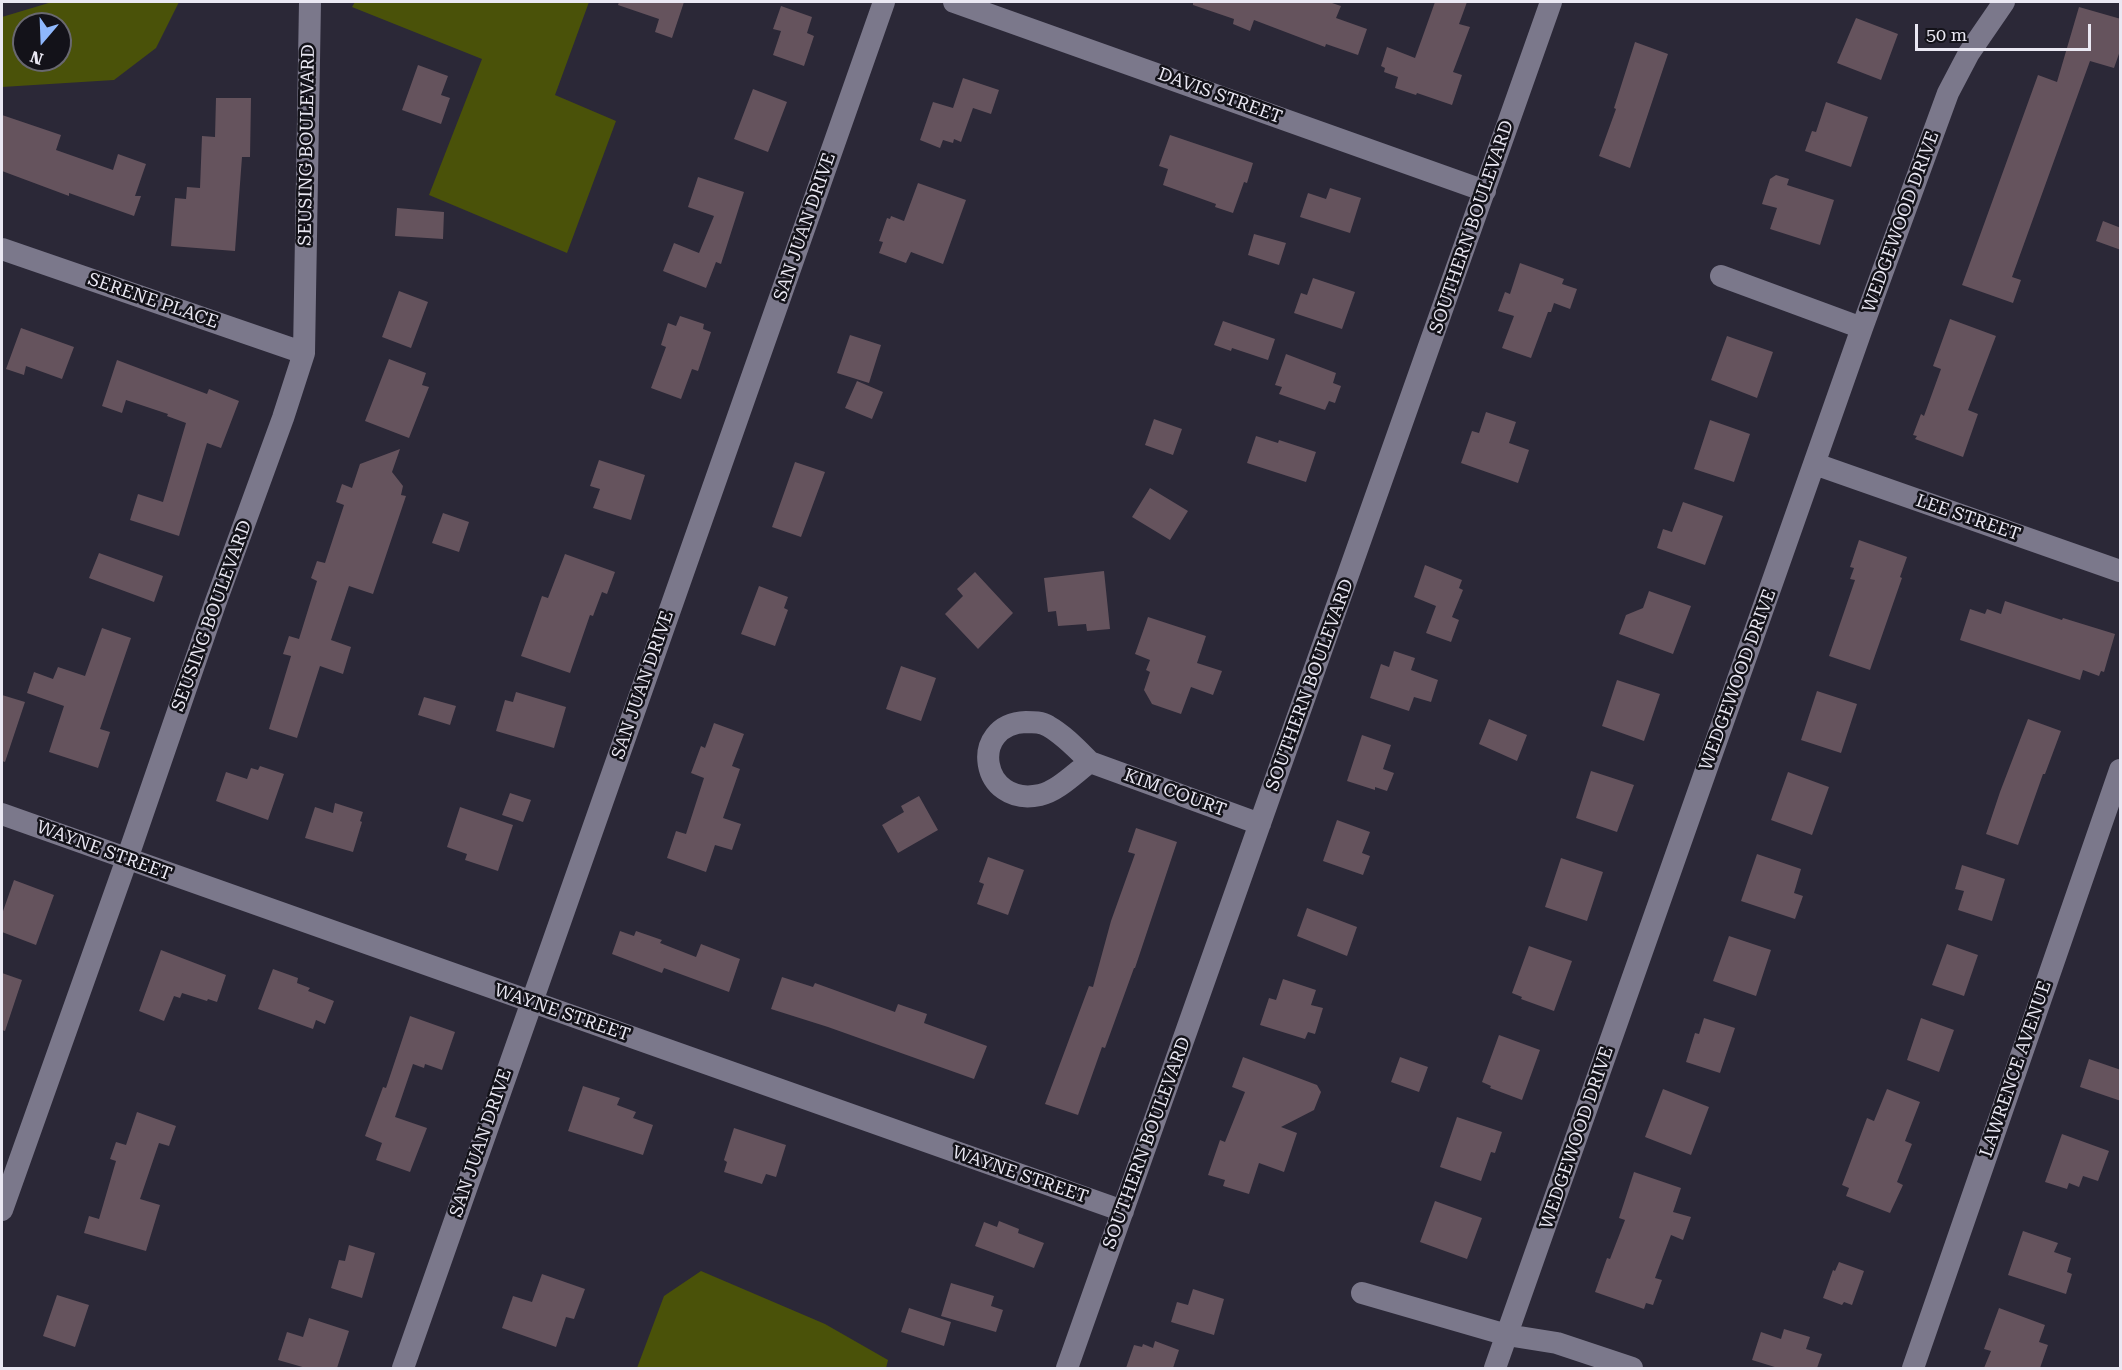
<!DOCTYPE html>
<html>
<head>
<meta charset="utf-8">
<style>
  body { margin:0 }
  #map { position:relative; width:2122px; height:1370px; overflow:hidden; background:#2b2837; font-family:"Roboto Serif",serif }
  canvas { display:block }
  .frame { position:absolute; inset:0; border:3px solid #eae8f3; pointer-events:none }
  .north { position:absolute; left:12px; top:12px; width:60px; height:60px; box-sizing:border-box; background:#131219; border:2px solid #696870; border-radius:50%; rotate:199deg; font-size:16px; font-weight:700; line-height:24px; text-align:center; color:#eae8f3 }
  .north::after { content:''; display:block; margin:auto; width:21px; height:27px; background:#8fb8fd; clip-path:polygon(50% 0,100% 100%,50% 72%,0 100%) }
  .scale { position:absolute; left:1915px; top:24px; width:176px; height:27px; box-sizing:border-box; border:3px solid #eae8f3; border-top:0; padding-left:8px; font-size:18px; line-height:21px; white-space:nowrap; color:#eae8f3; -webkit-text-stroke:4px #131219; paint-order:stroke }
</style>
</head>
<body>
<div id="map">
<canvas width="2122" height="1370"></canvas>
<div class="frame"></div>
<div class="north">N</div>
<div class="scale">50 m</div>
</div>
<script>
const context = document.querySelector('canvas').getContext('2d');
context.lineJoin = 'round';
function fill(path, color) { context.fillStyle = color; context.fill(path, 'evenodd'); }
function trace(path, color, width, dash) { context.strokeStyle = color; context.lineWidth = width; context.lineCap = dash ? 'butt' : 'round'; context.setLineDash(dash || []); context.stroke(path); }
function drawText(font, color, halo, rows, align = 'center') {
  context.font = font + ' "Roboto Serif",serif'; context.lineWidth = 5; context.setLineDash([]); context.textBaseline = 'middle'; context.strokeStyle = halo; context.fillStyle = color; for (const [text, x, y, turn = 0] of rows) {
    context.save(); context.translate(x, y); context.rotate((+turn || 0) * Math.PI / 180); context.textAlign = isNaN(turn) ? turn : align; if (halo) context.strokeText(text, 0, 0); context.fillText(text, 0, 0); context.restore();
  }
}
const green = new Path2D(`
  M52,2H179L156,48L114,80L2,87V17ZM24,24H60V60H24Z
  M355,2H589L555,95L616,121L567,253L429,195L482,59L352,7Z
  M701,1271L825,1324L888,1360L886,1368H637L664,1296Z`);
const building = new Path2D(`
  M619,2H684L672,38L655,32L659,19L618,5Z
  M1193,2H1329L1341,6L1336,18L1367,29L1358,55L1326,44L1325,47L1254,20L1250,31L1233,24L1234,19L1193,5Z
  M1435,2H1467L1459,24L1470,27L1453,72L1462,75L1452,105L1417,93L1416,95L1395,88L1398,77L1384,72L1385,68L1381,66L1387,47L1415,58Z
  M781,6L812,17L807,33L814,36L804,66L773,55L781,31L773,29Z
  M2079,7L2121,19V48L2114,68L2090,61L2012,277L2021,280L2013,303L1962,285L2038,75L2057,82Z
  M1856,18L1898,34L1881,80L1837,63Z
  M1635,42L1668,54L1630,168L1599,156L1616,109L1614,108Z
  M418,65L448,76L441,95L450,98L441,124L402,110Z
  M963,78L999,90L991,114L973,108L961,142L954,139L953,143L943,140L940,148L920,140L933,102L953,108Z
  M753,89L787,102L768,152L734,139Z
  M216,98H251L250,157H242L235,251L171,246L175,198L186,199L187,187L200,188L202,136L215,137Z
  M1826,102L1868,117L1851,167L1805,151L1812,131L1816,132Z
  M2,115L61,135L56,150L113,170L118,154L146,164L135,196H141L134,216L69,193V196L2,171Z
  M1170,135L1253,163L1247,183L1244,182L1233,213L1215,207L1216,204L1163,185L1168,169L1159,166Z
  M1776,175L1789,179L1787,185L1834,200L1820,245L1770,229L1777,208L1762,204L1770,179Z
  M698,177L744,192L721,264L716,262L706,288L663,271L674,243L699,253L714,216L688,207Z
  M918,183L966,200L943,264L911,252L906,263L879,253L883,242L879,241L887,218L890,219L891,216L904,221Z
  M1330,188L1361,198L1350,233L1300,217L1308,193L1326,199Z
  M397,208L444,212L443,239L395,236Z
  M2103,221L2121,228V250L2096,241Z
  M1254,234L1286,243L1279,265L1248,255Z
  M1520,263L1564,279L1562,284L1577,289L1570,309L1554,303L1551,312H1548L1531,358L1502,348L1514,316L1498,311L1505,292L1510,294Z
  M1313,278L1355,292L1342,329L1294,313L1301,293L1307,295Z
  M399,291L428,302L411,348L382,337Z
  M680,316L704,324L703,329L711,332L698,371L692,369L681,399L651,388L666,347L661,345L668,323L676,326Z
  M1950,319L1996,336L1968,410L1978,414L1963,457L1915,439L1917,436L1913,435L1921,414L1924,416L1941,369L1933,366Z
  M1223,321L1275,339L1268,360L1232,348L1231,351L1214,345Z
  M21,328L74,347L62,379L26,366L24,375L6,369Z
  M850,335L881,345L869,383L837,373Z
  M1727,336L1773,352L1757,398L1711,380Z
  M1286,354L1336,373L1333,383L1341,386L1335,403L1329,401L1325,410L1279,394L1282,387L1275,385Z
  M389,359L426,373L422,385L429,387L409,438L365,421Z
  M117,360L207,394L209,389L239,401L221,448L207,443L179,536L130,520L138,494L163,502L186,423L167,416L168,414L126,400L122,413L102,406Z
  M857,381L883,392L872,419L845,408Z
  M1486,412L1516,422L1509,443L1529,450L1518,483L1461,463L1472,431L1479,433Z
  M1154,419L1182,429L1173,455L1145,445Z
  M1710,420L1750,434L1734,482L1694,469Z
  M1256,436L1278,443L1279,440L1316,452L1306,482L1247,463Z
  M400,449L392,472L403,486L401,495L406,496L373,594L349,586L331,640L351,647L343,674L320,666L297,738L269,729L291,656L283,654L289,636L299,639L317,581L311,578L317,561L325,563L344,505L336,502L342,484L352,488L360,464Z
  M599,460L645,475L631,520L593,508L600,489L590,486Z
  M795,462L825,472L801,537L772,527Z
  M1150,488L1188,511L1170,540L1132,517Z
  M1683,502L1723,516L1705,565L1657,548L1663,529L1672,532Z
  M443,513L469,522L459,552L432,543Z
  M1859,540L1907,557L1900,577L1902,578L1870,670L1829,656L1855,580L1850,579L1854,568L1850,567Z
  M99,553L163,576L154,602L89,578Z
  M565,554L615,572L607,594L602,592L593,616L590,615L570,673L521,656L542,596L548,598Z
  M1425,565L1462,580L1459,588L1463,590L1452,617L1459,620L1451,642L1426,633L1436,606L1414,597Z
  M1104,571L1110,629L1087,631L1086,624L1058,626L1056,611L1048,612L1044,578Z
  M975,572L1013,613L978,649L945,614L963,596L957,589Z
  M759,586L788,597L784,608L788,610L775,646L741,634Z
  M1649,591L1691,606L1673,654L1619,634L1626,615L1643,608Z
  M2005,601L2062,620L2063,618L2115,634L2104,672L2101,671L2099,676L2083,670L2080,680L1960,640L1970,609L1985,614L1987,609L2001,614Z
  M1148,617L1206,636L1197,663L1222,671L1213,695L1191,687L1181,714L1152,704L1144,690L1150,672L1146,670L1150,660L1135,654Z
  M102,628L131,638L100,729L110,732L98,768L49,752L64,706L27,693L34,672L53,679L58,667L85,676Z
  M1394,651L1415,658L1411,670L1438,680L1431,702L1414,697L1409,711L1370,698L1381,664L1389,667Z
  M901,666L936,678L921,721L886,709Z
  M1617,680L1660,694L1644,741L1602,726Z
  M1817,691L1857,704L1841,753L1801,740Z
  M516,692L566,707L554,748L496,731L505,700L513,702Z
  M2,695L25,702L5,762L2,761Z
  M424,697L456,706L450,725L418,715Z
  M1489,719L1527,735L1517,761L1479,744Z
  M2028,719L2061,731L2045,774H2043L2018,845L1986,834L2000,792Z
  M714,723L744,734L732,766L740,769L723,818L741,824L732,850L715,845L706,872L667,858L676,831L686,834L704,778L691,773L701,746L705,748Z
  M1362,735L1391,745L1383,769L1394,773L1387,791L1375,787V790L1347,781Z
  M260,766L284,774L268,820L216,801L226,772L247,779L251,768L258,770Z
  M1591,771L1634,785L1617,832L1576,818Z
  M1788,772L1829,787L1812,835L1771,820Z
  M510,793L531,800L523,822L502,815Z
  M919,796L938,830L898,853L882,825L904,812L901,806Z
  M335,803L363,812L360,821L362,822L353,852L305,838L315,807L333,813Z
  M460,807L513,825L498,871L465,860L467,854L447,847Z
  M1337,820L1370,832L1362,853L1370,856L1363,875L1323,861Z
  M1136,828L1177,842L1135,968H1134L1105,1048L1102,1047L1078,1115L1045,1104L1089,986L1093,987L1111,921L1135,854L1128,852Z
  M1757,854L1801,869L1794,893L1803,896L1795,919L1741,901Z
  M988,857L1024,870L1008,915L977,904L984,884L979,882Z
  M1561,858L1603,872L1587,921L1545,907Z
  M1962,865L2005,879L1992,921L1958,910L1964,891L1955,889Z
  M14,880L54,895L36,945L2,932V914Z
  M1307,908L1357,927L1347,956L1297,936Z
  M620,931L634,936L636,931L662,940L660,943L696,957L701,944L740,959L729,992L664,968L662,973L612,954Z
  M1729,936L1771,950L1756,996L1713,981Z
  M1947,944L1978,955L1964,996L1932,985Z
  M1529,946L1572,961L1554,1011L1521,999L1522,997L1512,993Z
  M161,950L226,975L217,1002L208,999L207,1001L182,993L180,998L174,996L164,1021L139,1011Z
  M273,969L298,978L297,983L310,988L308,991L334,1001L325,1024L316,1020L313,1029L258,1009Z
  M2,973L22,980L5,1031L2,1030Z
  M782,977L813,987L815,983L895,1012L898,1004L927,1014L924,1023L987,1046L974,1079L828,1027L771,1009Z
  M1283,979L1316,990L1311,1005L1323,1008L1315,1034L1308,1032L1305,1039L1260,1025L1269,998L1276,1000Z
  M410,1016L455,1032L442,1070L425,1064L424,1068L413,1064L395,1117L427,1128L410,1172L376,1160L382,1143L365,1136L383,1087L386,1088Z
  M1704,1018L1735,1028L1720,1073L1686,1062L1695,1033L1699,1034Z
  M1921,1018L1954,1030L1939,1072L1907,1060Z
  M1499,1035L1540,1050L1522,1100L1490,1088L1491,1086L1482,1082Z
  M1243,1057L1317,1085L1321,1092L1314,1110L1281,1127L1297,1133L1284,1172L1259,1163L1249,1194L1223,1186L1225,1180L1208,1175L1220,1140L1225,1142L1245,1092L1232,1087Z
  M1400,1057L1428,1067L1419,1092L1391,1082Z
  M2089,1059L2121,1070V1101L2080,1087Z
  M583,1086L620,1098L617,1105L636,1112L633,1118L653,1125L643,1155L568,1131Z
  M1663,1089L1709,1107L1691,1155L1645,1137Z
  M1887,1089L1920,1102L1905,1141L1912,1144L1897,1182L1903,1185L1890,1213L1846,1196L1849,1188L1842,1185L1867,1118L1874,1121Z
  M137,1112L176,1126L169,1146L159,1143L140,1199L160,1205L146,1251L84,1233L89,1216L99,1219L116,1161L110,1159L116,1142L126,1145Z
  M1457,1117L1502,1132L1495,1153L1491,1152L1481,1181L1440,1167Z
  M734,1128L786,1145L776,1177L766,1174L762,1184L724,1172L727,1162L724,1160Z
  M2062,1134L2109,1151L2098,1181L2083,1176L2079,1187L2069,1183L2067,1189L2045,1182Z
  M1634,1172L1681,1188L1673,1212L1691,1217L1683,1240L1671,1235L1655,1278L1662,1280L1653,1305L1646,1303L1644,1309L1595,1292L1607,1258L1610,1259L1625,1220L1619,1218Z
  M1435,1201L1482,1218L1467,1259L1420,1242Z
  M999,1221L1019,1229L1018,1233L1044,1243L1034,1268L975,1246L984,1222L997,1227Z
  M2023,1231L2058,1243L2054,1252L2071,1258L2067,1272L2072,1274L2066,1294L2008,1275Z
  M349,1245L375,1253L362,1298L331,1288L339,1260L345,1261Z
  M1839,1262L1864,1271L1852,1305L1844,1302L1842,1305L1823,1298L1833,1270L1835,1271Z
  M542,1274L585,1289L574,1319L566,1317L556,1347L502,1328L513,1296L532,1302Z
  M951,1283L994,1296L991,1306L1003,1310L996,1332L941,1316Z
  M1193,1289L1224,1299L1214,1335L1171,1322L1177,1302L1188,1305Z
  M57,1295L89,1305L75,1347L43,1336Z
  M909,1308L951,1322L944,1346L901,1332Z
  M1999,1308L2045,1325L2039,1342L2048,1345L2040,1368H1984L1991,1351L1984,1349Z
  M309,1318L349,1331L337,1368H306L278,1360L287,1332L303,1337Z
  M1784,1329L1810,1337L1806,1349L1822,1354L1817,1368H1778L1752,1360L1761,1332L1781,1339Z
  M1155,1341L1179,1350L1173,1368H1126L1134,1345L1142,1347L1143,1344L1153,1348Z`);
const minor = new Path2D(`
  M954,2L1485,191
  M2,249L304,353
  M1721,276L1862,328
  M1815,464L2120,571
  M1090,762C1077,749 1064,735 1048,726C1042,722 1033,722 1026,722C968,724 980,808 1040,795C1058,791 1075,773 1090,762L1260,824
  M2,814L1123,1211
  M2,1210L127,859L215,604L283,418L304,353L310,2
  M1362,1293L1507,1335L1557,1343L1632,1368
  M403,1368L884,2
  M1067,1368L1551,2
  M1495,1368L1862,328L1948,93L1969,53L2004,2
  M1913,1368L2120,770`);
const streetNames = [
  ["DAVIS STREET",1220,96,20],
  ["SEUSING BOULEVARD",307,145,-89],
  ["WEDGEWOOD DRIVE",1901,222,-70],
  ["SAN JUAN DRIVE",805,227,-71],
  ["SOUTHERN BOULEVARD",1472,227,-71],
  ["SERENE PLACE",153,301,19],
  ["LEE STREET",1968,518,19],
  ["SEUSING BOULEVARD",212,616,-70],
  ["WEDGEWOOD DRIVE",1738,680,-70],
  ["SAN JUAN DRIVE",643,685,-71],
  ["SOUTHERN BOULEVARD",1310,685,-70],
  ["KIM COURT",1175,793,20],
  ["WAYNE STREET",104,851,20],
  ["WAYNE STREET",562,1013,19],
  ["LAWRENCE AVENUE",2016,1069,-71],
  ["WEDGEWOOD DRIVE",1577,1138,-71],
  ["SAN JUAN DRIVE",481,1143,-71],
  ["SOUTHERN BOULEVARD",1147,1143,-70],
  ["WAYNE STREET",1020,1175,19]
];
fill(green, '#4a5209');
fill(building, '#65535d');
trace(minor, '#7b788b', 22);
drawText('18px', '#eae8f3', '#131219', streetNames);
</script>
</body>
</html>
